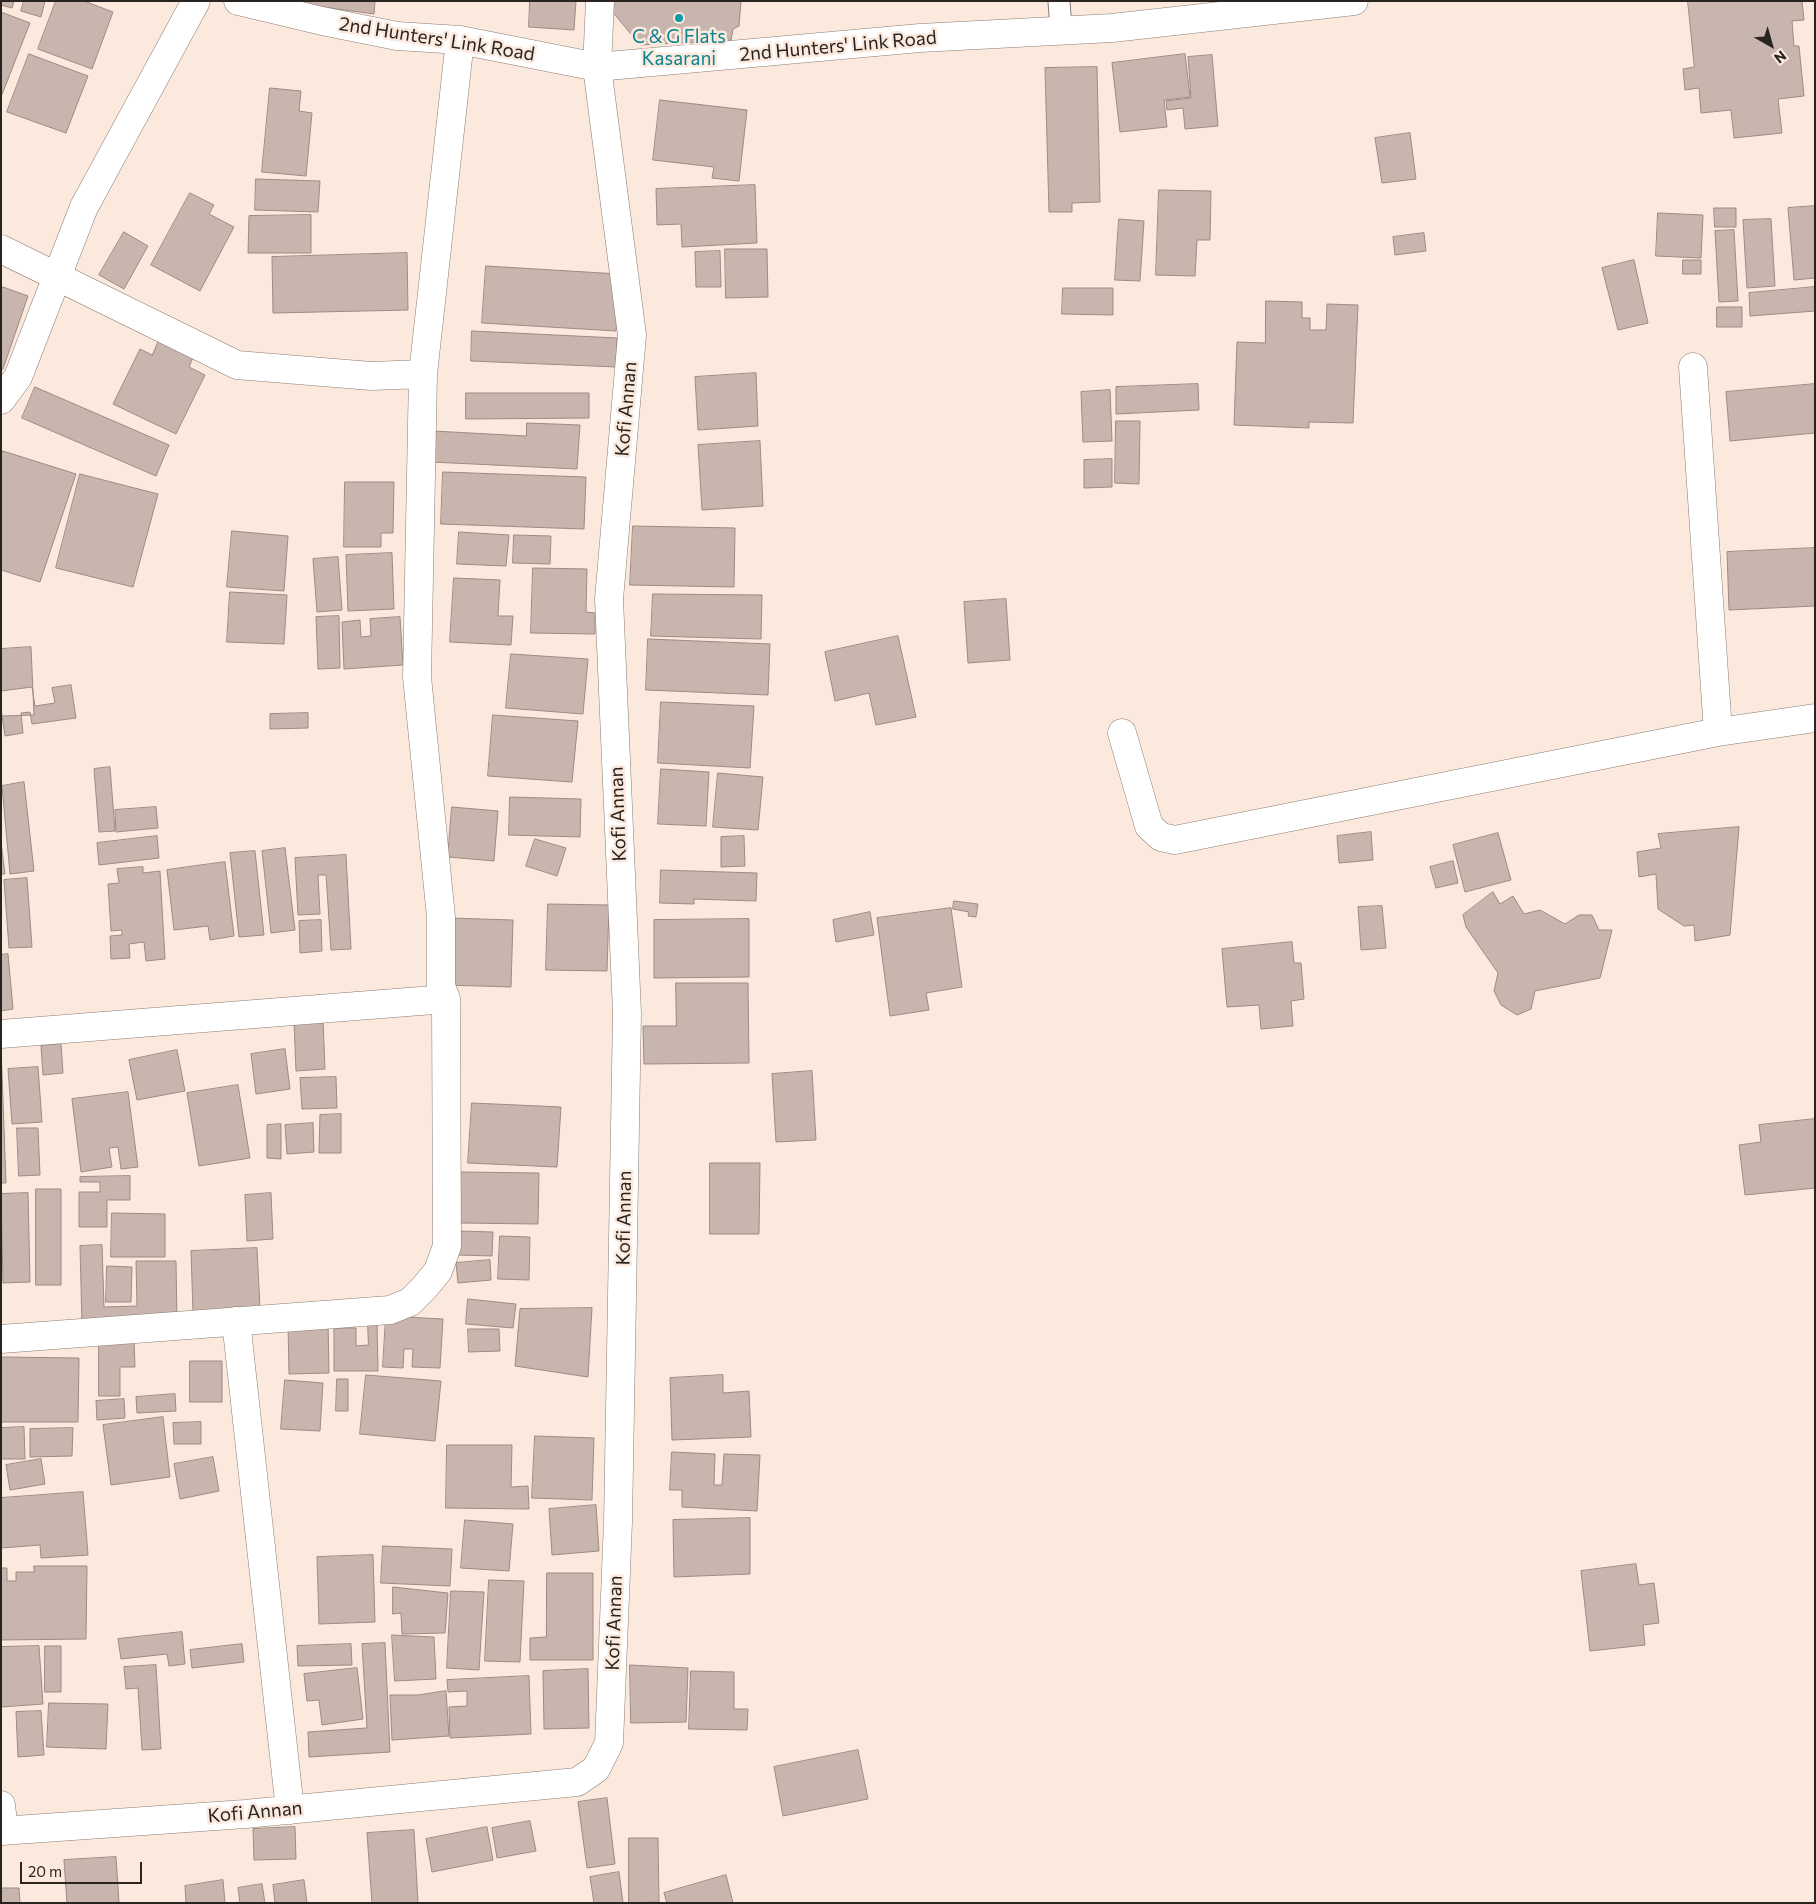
<!DOCTYPE html>
<html>
<head>
<meta charset="utf-8">
<style>
  body { margin:0 }
  #map { position:relative; width:1816px; height:1904px; overflow:hidden; background:#fbe9dd; font-family:Commissioner,sans-serif }
  canvas { display:block }
  .frame { position:absolute; inset:0; border:2px solid #2a2420; pointer-events:none }
  .north { position:absolute; left:1746px; top:20px; width:50px; height:50px; -webkit-text-stroke:4px #fbe9dd; paint-order:stroke; rotate:142deg; font-size:14px; font-weight:700; line-height:20px; text-align:center; color:#2a2420 }
  .north::after { content:''; display:block; margin:auto; width:18px; height:22px; background:#2a2420; clip-path:polygon(50% 0,100% 100%,50% 72%,0 100%) }
  .scale { position:absolute; left:20px; top:1862px; width:122px; height:22px; box-sizing:border-box; border:2px solid #2a2420; border-top:0; padding-left:6px; font-size:15px; line-height:18px; white-space:nowrap; color:#2a2420; -webkit-text-stroke:4px #fbe9dd; paint-order:stroke }
</style>
</head>
<body>
<div id="map">
<canvas width="1816" height="1904"></canvas>
<div class="frame"></div>
<div class="north">N</div>
<div class="scale">20 m</div>
</div>
<script>
const context = document.querySelector('canvas').getContext('2d');
context.lineJoin = 'round';
function fill(path, color) { context.fillStyle = color; context.fill(path, 'evenodd'); }
function trace(path, color, width, dash) { context.strokeStyle = color; context.lineWidth = width; context.lineCap = dash ? 'butt' : 'round'; context.setLineDash(dash || []); context.stroke(path); }
function drawText(font, color, halo, rows, align = 'center') {
  context.font = font + ' Commissioner,sans-serif'; context.lineWidth = 5; context.setLineDash([]); context.textBaseline = 'middle'; context.strokeStyle = halo; context.fillStyle = color; for (const [text, x, y, turn = 0] of rows) {
    context.save(); context.translate(x, y); context.rotate((+turn || 0) * Math.PI / 180); context.textAlign = isNaN(turn) ? turn : align; if (halo) context.strokeText(text, 0, 0); context.fillText(text, 0, 0); context.restore();
  }
}
const building = new Path2D(`
  M1,1H14L12,8L1,5Z
  M24,1H45L41,17L21,11Z
  M56,1H84L113,12L92,69L38,49Z
  M290,1H375L374,14L294,3Z
  M530,1H576L574,30L529,27Z
  M611,1H741L739,26L733,29L731,40L640,45L611,10Z
  M1688,1H1802L1804,20L1792,21L1794,46H1799L1804,96L1778,99L1782,133L1734,138L1731,110L1701,113L1699,88L1685,90L1683,69L1694,67Z
  M1,12L30,23L1,97Z
  M29,54L88,76L66,133L7,112Z
  M1185,54L1190,97L1164,100L1167,127L1120,132L1112,63Z
  M1212,55L1218,126L1185,129L1183,108L1167,110L1166,101L1191,98L1188,57Z
  M1097,67L1100,202L1072,203V212H1049L1045,68Z
  M270,88L301,91L299,111L312,113L306,176L262,172Z
  M660,100L747,110L739,181L712,178L714,167L653,160Z
  M1410,133L1416,179L1382,183L1375,138Z
  M256,179L320,181L318,212L255,210Z
  M755,185L757,243L682,247L681,224L657,225L656,189Z
  M1159,190L1211,191L1210,240H1197L1195,276L1156,275Z
  M190,193L214,205L209,214L234,227L200,291L151,265Z
  M1815,206V278L1794,280L1788,208Z
  M1714,208H1736V227H1715Z
  M1658,213L1703,215L1701,258L1656,256Z
  M311,215V253H248L249,216Z
  M1119,219L1144,221L1140,281L1115,280Z
  M1771,219L1775,286L1747,288L1743,220Z
  M1734,230L1738,301L1719,302L1715,231Z
  M124,232L148,246L124,289L99,275Z
  M1424,233L1426,251L1395,255L1393,237Z
  M725,249H767L768,297L726,298Z
  M720,251L721,287H696L695,252Z
  M407,253L408,310L273,313L272,257Z
  M1634,260L1648,323L1618,330L1602,268Z
  M1683,260H1701V274H1683Z
  M486,266L619,274L616,331L482,323Z
  M3,287L28,296L3,369H1V291Z
  M1815,287V311L1750,316L1749,293Z
  M1063,288H1113V315L1062,314Z
  M1266,301L1302,302V318H1310V330H1326L1327,304L1358,305L1353,423L1309,422V428L1234,425L1237,342L1265,343Z
  M1717,307H1742V327H1717Z
  M472,331L617,338L616,367L471,361Z
  M160,338L194,355L189,367L205,375L176,434L113,404L140,349L152,355Z
  M756,373L758,426L698,430L695,377Z
  M1198,384L1199,410L1116,414V387Z
  M1815,384V433L1730,441L1726,392Z
  M35,387L169,445L156,476L22,418Z
  M1110,390L1112,441L1083,442L1081,392Z
  M466,393H589V418L466,419Z
  M1116,421H1140L1139,484L1115,483Z
  M527,423L580,425L577,469L431,462L433,431L526,436Z
  M760,441L763,506L702,510L698,445Z
  M3,451L76,474L40,582L1,570V456Z
  M1112,459V487L1084,488V460Z
  M443,472L586,477L584,529L441,524Z
  M80,474L158,494L133,587L56,568Z
  M345,482H394L393,533H381V547H344Z
  M633,526L735,528L734,587L630,585Z
  M232,531L288,536L284,591L227,587Z
  M459,532L509,535L506,566L457,564Z
  M514,535L551,536L550,564L513,563Z
  M1815,548V606L1729,610L1727,552Z
  M392,553L394,609L348,611L346,555Z
  M338,557L342,610L317,612L313,559Z
  M533,568L587,569L586,612L595,613V634L531,633Z
  M454,578L500,580L498,616H513L511,645L450,642Z
  M230,592L287,595L284,644L227,642Z
  M653,594L762,595L761,639L651,636Z
  M1006,599L1010,660L968,663L964,602Z
  M339,616L340,668L318,669L316,617Z
  M400,617L403,665L344,669L342,622L360,620L361,637L371,636L370,619Z
  M898,636L916,717L876,725L869,693L835,701L825,652Z
  M648,639L770,644L768,695L646,690Z
  M31,647L34,715L1,716V649Z
  M511,654L588,659L583,714L506,708Z
  M71,685L76,718L32,724L30,712L21,713L23,733L5,736L1,709V691L32,687L35,706L55,703L52,688Z
  M661,702L754,706L750,768L658,763Z
  M308,713V728L270,729V714Z
  M493,715L578,721L572,782L488,776Z
  M110,767L115,831L99,832L94,769Z
  M661,769L709,772L706,826L658,824Z
  M718,773L763,777L758,830L713,827Z
  M24,782L34,871L10,874L2,786Z
  M510,797L581,799L580,837L509,835Z
  M156,807L158,828L116,832L115,810Z
  M452,807L498,811L494,861L448,857Z
  M1739,827L1730,935L1695,941L1694,925L1684,926L1658,909L1656,874L1639,877L1637,852L1661,848L1658,834Z
  M1371,832L1373,860L1339,863L1337,836Z
  M1498,833L1511,880L1465,892L1453,845Z
  M157,836L159,858L99,865L97,843Z
  M744,836L745,866L721,867V837Z
  M535,839L566,848L557,876L526,866Z
  M1,842L5,874H1Z
  M285,848L295,930L271,933L262,851Z
  M255,851L264,935L239,937L230,853Z
  M346,855L351,949L331,950L326,875H318L320,914L298,915L295,858Z
  M1453,861L1458,883L1436,888L1430,867Z
  M225,862L234,936L210,940L208,926L174,930L167,870Z
  M143,867V873L160,871L165,959L146,961L144,942L129,944L130,958L111,959L110,936L122,935V930L111,931L108,884L119,883L117,869Z
  M661,870L757,873L756,901L694,899V904L660,903Z
  M27,878L32,947L9,948L4,880Z
  M1493,892L1500,904L1513,896L1524,914L1540,910L1565,924L1579,915H1592L1599,930H1612L1600,978L1535,991L1531,1009L1517,1015L1501,1005L1494,991L1498,973L1466,927L1463,915Z
  M954,901L978,904L976,917L968,916L969,912L953,909Z
  M548,904L609,905L607,971L546,970Z
  M1382,906L1386,948L1361,950L1358,907Z
  M951,908L962,987L926,993L929,1010L890,1016L877,918Z
  M870,912L874,935L836,942L833,920Z
  M449,918L513,920L511,987L447,985Z
  M749,919V977L654,978V920Z
  M321,920L322,951L300,953L299,921Z
  M1292,942L1294,963H1301L1304,999L1291,1001L1293,1026L1261,1029L1259,1005L1227,1007L1222,949Z
  M8,954L13,1009L1,1011V955Z
  M676,983H748L749,1063L644,1064L643,1026H676Z
  M323,1020L325,1069L296,1071L294,1021Z
  M61,1044L63,1073L43,1075L41,1046Z
  M1,1046L6,1183H1Z
  M285,1049L290,1089L256,1094L251,1054Z
  M177,1050L185,1091L137,1100L129,1060Z
  M38,1067L42,1122L12,1124L8,1069Z
  M812,1071L816,1140L776,1142L772,1074Z
  M336,1077L337,1108L302,1109L300,1078Z
  M238,1085L250,1158L199,1166L187,1093Z
  M128,1092L138,1167L121,1169L118,1147L109,1148L112,1167L81,1172L72,1099Z
  M472,1103L561,1107L557,1167L468,1163Z
  M341,1114V1153H319L320,1115Z
  M1815,1119V1188L1745,1195L1739,1145L1761,1142L1759,1125Z
  M313,1123L314,1152L287,1154L285,1125Z
  M281,1124V1159L267,1158V1125Z
  M17,1128H38L40,1175L19,1176Z
  M710,1163H760L759,1234H710Z
  M461,1172L539,1173L538,1224L460,1223Z
  M130,1176V1200H107V1227H79V1192H100V1182H80V1177Z
  M36,1189H61V1285H36Z
  M28,1193L30,1282L3,1283L1,1194Z
  M271,1193L273,1239L247,1241L245,1195Z
  M112,1213L165,1214V1257H111Z
  M458,1231L493,1232L492,1256L457,1255Z
  M500,1236L530,1237L529,1280L498,1279Z
  M102,1245L104,1307L137,1306L136,1261H176L177,1322L82,1325L80,1246Z
  M257,1248L260,1309L193,1312L191,1251Z
  M490,1260L491,1280L458,1283L456,1263Z
  M107,1266L132,1267L131,1302H106Z
  M468,1299L516,1304L513,1328L466,1324Z
  M592,1308L588,1377L515,1366L520,1309Z
  M386,1316L443,1319L440,1368L412,1367L413,1349H404L403,1368L383,1367Z
  M368,1322H377L378,1371H334V1328H356V1346L368,1345Z
  M328,1323L329,1373L289,1374L288,1324Z
  M468,1329H499L500,1351L469,1352Z
  M99,1340H134L135,1367H120V1396H99Z
  M1,1357L79,1358L78,1422H1Z
  M190,1361H222V1402H190Z
  M366,1375L441,1381L435,1441L360,1434Z
  M723,1375V1393L749,1391L751,1437L672,1440L670,1378Z
  M337,1379H348V1411H336Z
  M285,1380L323,1383L320,1431L281,1429Z
  M175,1394L176,1411L137,1413L136,1397Z
  M124,1399L125,1418L97,1420L96,1401Z
  M163,1417L170,1477L111,1485L103,1425Z
  M201,1422V1444H174L173,1423Z
  M24,1427L25,1459H1V1428Z
  M73,1428L72,1456L30,1457V1429Z
  M535,1436L594,1438L592,1500L532,1498Z
  M447,1445H512L511,1487L528,1486L529,1509L446,1508Z
  M672,1452L715,1454L714,1485H722L724,1454L760,1455L757,1511L682,1507V1490H670Z
  M213,1457L219,1491L180,1499L174,1464Z
  M41,1459L45,1484L10,1490L6,1465Z
  M83,1492L88,1555L41,1558L40,1545L1,1548V1498Z
  M596,1505L599,1551L552,1555L549,1509Z
  M750,1518V1574L674,1577L673,1520Z
  M465,1520L513,1524L509,1571L461,1568Z
  M383,1546L452,1549L450,1586L381,1583Z
  M373,1555L375,1622L319,1624L317,1557Z
  M1636,1564L1639,1585L1654,1583L1659,1623L1643,1625L1645,1645L1590,1651L1581,1571Z
  M34,1566H87L86,1639L1,1640V1568H7V1581H16V1572H34Z
  M547,1573H593V1660H530V1638L546,1637Z
  M489,1580L524,1581L520,1662L485,1661Z
  M393,1587L448,1593L445,1633L402,1634L401,1613L393,1614Z
  M451,1591L484,1592L479,1670L447,1668Z
  M182,1632L185,1664L169,1666L167,1654L121,1659L118,1639Z
  M392,1635L434,1637L436,1679L395,1681Z
  M385,1643L390,1752L309,1757L308,1732L367,1728L362,1644Z
  M242,1644L244,1662L192,1668L190,1650Z
  M351,1644L352,1665L298,1666L297,1646Z
  M39,1646L43,1704L1,1707V1647Z
  M45,1646H61V1692H45Z
  M156,1665L161,1749L142,1750L138,1688L126,1689L124,1667Z
  M630,1665L688,1668L686,1722L631,1723Z
  M357,1668L363,1719L322,1725L319,1700L307,1701L304,1674Z
  M588,1669L589,1728L544,1729L543,1671Z
  M691,1671L734,1672V1709H748L747,1730L689,1729Z
  M529,1676L531,1734L450,1738L449,1707L467,1706V1691L448,1692L447,1680Z
  M446,1691L449,1736L392,1740L390,1695H418Z
  M49,1703L108,1704L106,1749L47,1747Z
  M41,1711L44,1755L18,1757L16,1712Z
  M858,1750L868,1799L783,1816L774,1767Z
  M607,1798L615,1864L587,1868L578,1802Z
  M530,1821L536,1851L497,1858L492,1828Z
  M295,1827L296,1859L254,1860L253,1829Z
  M487,1827L493,1860L432,1872L426,1839Z
  M414,1830L418,1903H372L367,1833Z
  M629,1838H658L659,1902L629,1903Z
  M116,1857L119,1903H67L64,1860Z
  M619,1872L623,1903H594L590,1877Z
  M726,1875L733,1903H667L664,1893Z
  M223,1880L225,1903H186L185,1886Z
  M304,1880L307,1903H275L273,1885Z
  M262,1884L265,1903H240L238,1888Z
  M1,1888H19L20,1903H1Z`);
const lane = new Path2D(`
  M1059,1L1061,30`);
const street = new Path2D(`
  M238,1L322,21L397,36L460,40L597,67L920,38L1112,28L1354,1
  M1,249L237,365L371,376L423,374
  M1693,367L1718,732
  M1,400L18,377L84,207L196,1
  M1122,733L1149,826L1161,837L1175,840L1718,732L1815,718
  M1,1034L446,999
  M236,1321L290,1810
  M1,1339L390,1310L410,1302L424,1288L438,1271L447,1246L446,999L441,986V917L417,677L423,374L460,40
  M1,1805L4,1831
  M1,1831L245,1814L577,1782L596,1769L609,1743L618,1522L627,1013L609,599L632,335L597,67L600,1`);
const markers = [
  [679,18,5,"#0f9aa8"]
];
const cultureNames = [
  ["C & G Flats",679,37],
  ["Kasarani",679,59]
];
const streetNames = [
  ["2nd Hunters' Link Road",437,39,9],
  ["2nd Hunters' Link Road",838,46,-5],
  ["Kofi Annan",626,409,-85],
  ["Kofi Annan",618,814,-92],
  ["Kofi Annan",624,1218,-89],
  ["Kofi Annan",614,1623,-88],
  ["Kofi Annan",255,1812,-5]
];
fill(building, '#c8b5ad');
trace(building, '#9d8b83', 1);
trace(lane, '#8c7c72', 23);
trace(street, '#8c7c72', 29);
trace(lane, '#fff', 21);
trace(street, '#fff', 28);
for (const [x, y, r, color] of markers) { const dot = new Path2D(); dot.arc(x, y, r, 0, 2 * Math.PI); context.fillStyle = color; context.fill(dot); trace(dot, '#fbe9dd', 2); }
drawText('19px', '#0d838f', '#fbe9dd', cultureNames);
drawText('19px', '#2a2420', '#fbe9dd', streetNames);
</script>
</body>
</html>
